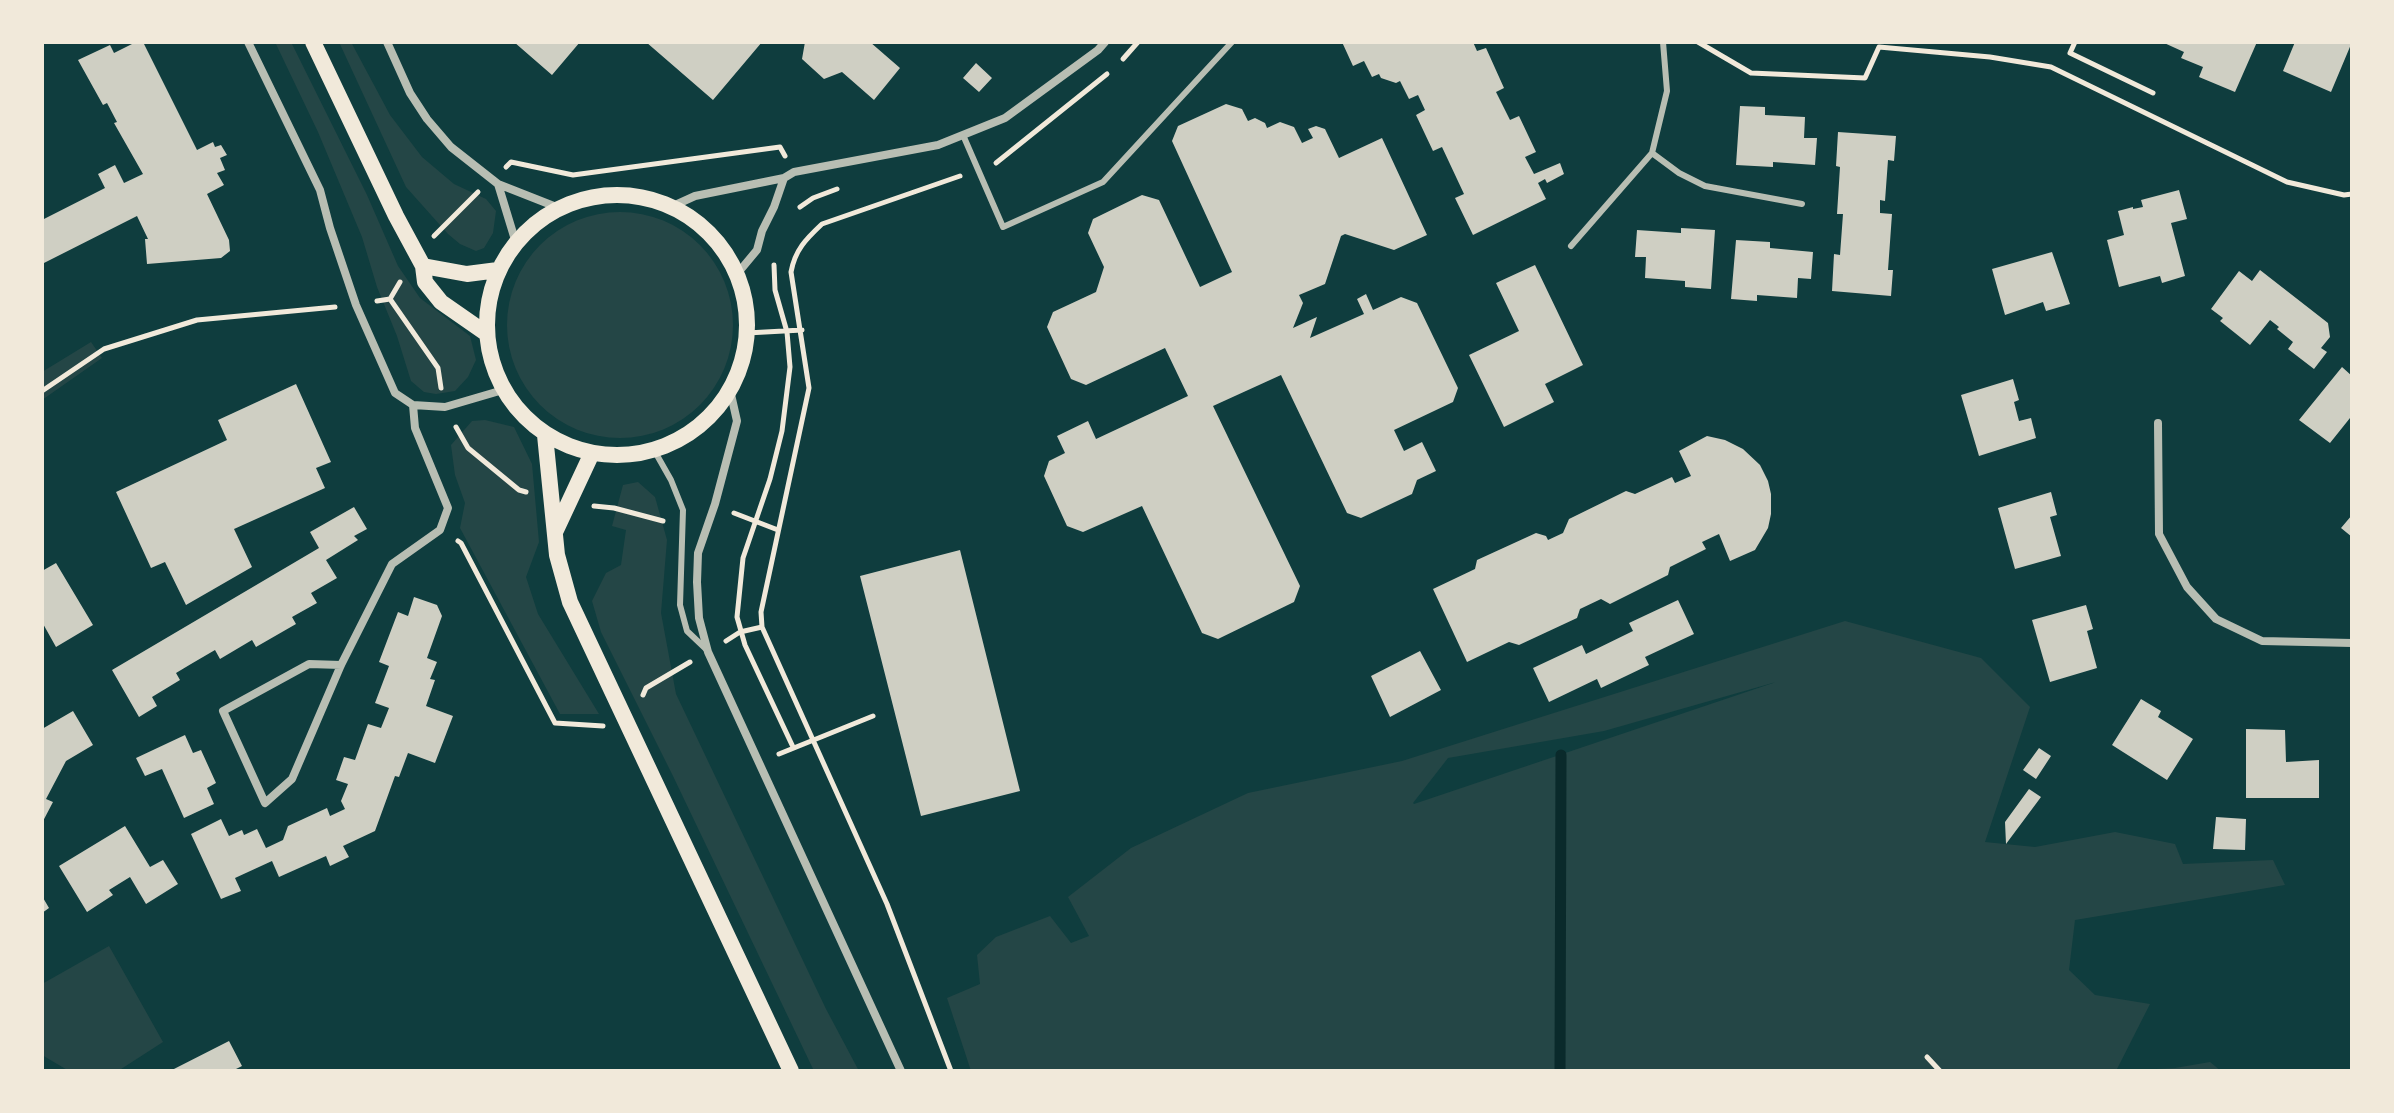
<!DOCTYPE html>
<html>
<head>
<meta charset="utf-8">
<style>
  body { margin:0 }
  #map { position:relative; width:2394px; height:1113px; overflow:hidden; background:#0f3d3e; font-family:Jost,sans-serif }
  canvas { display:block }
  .frame { position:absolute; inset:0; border:44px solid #f1e9da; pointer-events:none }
</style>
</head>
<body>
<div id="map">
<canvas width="2394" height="1113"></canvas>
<div class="frame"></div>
</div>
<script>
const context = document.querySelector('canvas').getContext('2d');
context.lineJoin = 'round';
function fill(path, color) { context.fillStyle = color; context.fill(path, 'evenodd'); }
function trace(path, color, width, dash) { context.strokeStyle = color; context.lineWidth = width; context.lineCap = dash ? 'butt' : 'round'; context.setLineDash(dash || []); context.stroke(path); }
const green = new Path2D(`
  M275,42H291L367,195L398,266L420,298L470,336L476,360L468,377L455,391L436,394L424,392L411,381L397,336L377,287L362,237L318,132Z
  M339,42H351L390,115L422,157L454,184L486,199L496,211L493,233L484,248L476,251L460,244L448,234L406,187Z
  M507 325a113 113 0 1 1 226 0a113 113 0 1 1-226 0Z
  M91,342L102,358L42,400V372Z
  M485,420L514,427L532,464L539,542L526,577L538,614L599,714H560L460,528L465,503L455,475L451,445L472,421Z
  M638,482L655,497L667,540L661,613L676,694L826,1009L859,1071H814L673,776L601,632L592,601L606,573L621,565L626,530L612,526L623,485Z
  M1845,621L1981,658L2030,707L1985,842L2035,847L2115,832L2175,844L2183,864L2273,860L2285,885L2075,920L2069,970L2095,995L2150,1004L2116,1071H971L947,998L980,984L977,955L996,937L1050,916L1071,943L1089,936L1068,897L1131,848L1248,793L1402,761ZM1776,682L1414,804L1413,803L1448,758L1604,731Z
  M109,946L163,1042L118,1071H69L42,1055V984Z
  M2210,1062L2221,1071H2119L2175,1068Z`);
const stream = new Path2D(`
  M1560,1071L1561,755`);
const building = new Path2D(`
  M136,42H143L197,150L213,142L215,147L221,145L227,155L220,158L225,170L217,173L224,185L207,194L229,240L230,251L221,258L147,264L145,239H148L137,216L42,264V220L105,188L98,174L115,165L124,183L143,174L114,123L117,122L107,103L103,105L78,60L110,45L114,53Z
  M514,42H580L552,75Z
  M646,42H762L713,100Z
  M805,42H870L900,68L874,100L842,72L824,79L802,59Z
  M1342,42H1473L1477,51L1486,48L1504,88L1496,92L1510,120L1519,116L1536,152L1525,157L1534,174L1560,163L1564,174L1547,183L1545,179L1538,183L1546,199L1473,235L1455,198L1464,194L1442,147L1433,151L1416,115L1425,110L1418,95L1409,99L1400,81L1396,83L1381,78L1379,74L1372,77L1364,61L1353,66Z
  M2162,42H2257L2235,92L2199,77L2203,67L2181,58L2184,52Z
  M2295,42H2352L2331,92L2283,71Z
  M976,63L992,78L979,92L963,78Z
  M1226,104L1242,109L1248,121L1255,118L1265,123L1267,128L1280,122L1294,127L1302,143L1313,138L1308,129L1316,126L1325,129L1339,158L1382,138L1427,235L1394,250L1345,234L1341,236L1325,284L1299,295L1303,303L1293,328L1317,317L1310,338L1364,314L1357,299L1366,294L1373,310L1401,297L1417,303L1458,388L1453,402L1394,430L1404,451L1422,442L1436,471L1417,480L1412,494L1361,518L1347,513L1281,375L1213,406L1300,586L1294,602L1218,639L1202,633L1142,506L1083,532L1067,526L1044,476L1049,461L1065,453L1057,436L1088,421L1096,439L1188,396L1165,348L1086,385L1071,379L1047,327L1053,312L1096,292L1104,267L1088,233L1093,219L1142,195L1159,200L1200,287L1232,272L1172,141L1178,126Z
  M1740,106L1765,107V115L1805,117L1804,138H1817L1815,165L1773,162V167L1736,165Z
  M1838,132L1896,136L1894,161L1888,160L1885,201L1880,200V213L1892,214L1888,270H1893L1891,296L1832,291L1834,254L1840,255L1843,214H1837L1840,167L1836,166Z
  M2179,190L2187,219L2171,223L2185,276L2162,283L2160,276L2119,287L2107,240L2124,235L2118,211L2133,207V209L2143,207L2141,200Z
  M1681,228L1715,230L1711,289L1685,287V281L1645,278L1646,257H1635L1637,230L1681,233Z
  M1736,240L1770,242V248L1813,252L1811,279L1798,278L1797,298L1757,295V301L1731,299Z
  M2052,252L2070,304L2046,311L2043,302L2005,315L1992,269Z
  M1535,265L1583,365L1545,384L1554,402L1504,427L1469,355L1519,331L1496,283Z
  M2260,270L2328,323L2330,337L2321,348L2327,352L2314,369L2288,349L2293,342L2277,329L2279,327L2270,320L2250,345L2220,321L2223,318L2211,309L2239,271L2252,281Z
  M2342,367L2352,376V420L2350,418L2330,443L2299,420Z
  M2013,379L2019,400L2014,402L2019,421L2031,418L2036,438L1979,456L1961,395Z
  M296,384L331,462L316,468L325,488L234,529L252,567L186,605L165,562L151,568L116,492L227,440L218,420Z
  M1707,436L1725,440L1743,449L1760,465L1768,481L1771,494V514L1768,528L1755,550L1730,561L1719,534L1702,542L1706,549L1670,567L1668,575L1610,604L1601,599L1580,609L1577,618L1519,645L1509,642L1467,662L1433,589L1475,569L1477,560L1536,533L1546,536L1548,540L1563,533L1569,519L1626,491L1635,494L1672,477L1675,483L1691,476L1679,451Z
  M2051,492L2057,515L2050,517L2061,556L2015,569L1998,508Z
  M354,507L367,529L354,536L358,540L326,560L337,578L311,593L317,603L292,617L296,624L256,647L252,640L220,659L215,650L191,664L176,673L180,680L152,697L157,706L139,717L112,670L319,548L310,532Z
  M2352,515V537L2341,528Z
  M960,550L1020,791L921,816L860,576Z
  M56,563L93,625L56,647L42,622V571Z
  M414,597L437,605L442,616L427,658L437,662L430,679L435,680L426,706L453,716L435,763L408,753L399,777L395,776L375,831L343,846L349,857L330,866L326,856L279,877L272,861L235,878L241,891L221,899L191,834L221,819L229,836L242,830L244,835L257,829L266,848L283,840L288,826L327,808L330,816L345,809L341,801L348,784L336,780L344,757L355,760L368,724L381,728L389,708L375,703L389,666L379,662L398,612L408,616Z
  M1678,600L1694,634L1645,657L1649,665L1601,688L1597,679L1549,702L1533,668L1582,645L1586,654L1633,631L1629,623Z
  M2086,605L2093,629L2087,631L2097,668L2050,682L2032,620Z
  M1420,651L1441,690L1390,717L1371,676Z
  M2141,699L2161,711L2158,717L2193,739L2167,780L2112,745Z
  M73,711L93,745L66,761L46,799L53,802L42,823V729Z
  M2246,729L2285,730L2286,762L2319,760V798H2246Z
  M185,735L193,753L201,750L216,783L207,788L214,804L184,818L162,769L145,776L136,758Z
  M2039,748L2051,756L2036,779L2023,770Z
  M2029,789L2041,797L2006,844L2005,822Z
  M2216,817L2246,819L2245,850L2213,849Z
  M125,826L150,867L163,860L178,884L146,904L130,877L109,890L113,895L87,912L59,866Z
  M42,896L49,908L42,913Z
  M229,1041L242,1066L232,1071H170Z`);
const path = new Path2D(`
  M1698,42L1751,73L1865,78L1879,47L1990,57L2051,67L2287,182L2344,195L2352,194
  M2075,42L2070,53L2153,93
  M1123,59L1138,42
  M996,163L1107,74
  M506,167L511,162L573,175L780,147L785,156
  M800,207L813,198L837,189
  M434,236L478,192
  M774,265L775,290L787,332L790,367L782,431L770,479L743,558L737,617L745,645L793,747
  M390,299L400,282
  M377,301L390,299L438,368L441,388
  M747,333L802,330
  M42,391L104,349L197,320L335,307
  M456,427L468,448L519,490L526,492
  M594,506L614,508L663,521
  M734,513L778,530
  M458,541L461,543L555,723L603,726
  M726,641L740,632L762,627
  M643,695L646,688L690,662
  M779,754L873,716
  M1927,1057L1940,1071
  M951,1071L887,904L762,627L761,612L809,388L791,272C795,250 806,239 822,224L960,176`);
const service = new Path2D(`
  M963,135L1003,227L1103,182L1232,42
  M1652,153L1679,173L1705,186L1802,204
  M1571,246L1652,153L1667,91L1663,42
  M654,450L671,480L683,510L680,605L687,631L707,650`);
const minor = new Path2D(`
  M248,42L320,190L330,228L356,305L395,393L413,405L445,407L503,390
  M387,42L410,93L427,119L451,147L498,184L559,208
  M498,184L516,243
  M673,206L695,196L784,178L794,172L938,145L1005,118L1098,50L1105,42
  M737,274L757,250L762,231L774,207L784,178
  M730,390L737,421L715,504L698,553L697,582L699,618L708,652L901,1071
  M2158,423L2159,534L2187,587L2216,619L2262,641L2352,643
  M341,665L309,664L223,711L265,803L292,779L341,665L392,564L440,530L448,508L415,428L413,405`);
const secondary = new Path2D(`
  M313,42L396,216L423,266L425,282L441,302L487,334
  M487 325a130 130 0 1 1 260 0a130 130 0 1 1-260 0Z
  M423,266L467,274L498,270
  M545,435L557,555L570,602L791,1071
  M556,530L592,453`);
fill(green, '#244646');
trace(stream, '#0a2a2b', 11);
fill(building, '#cfcfc3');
trace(path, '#f1e9da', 5);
trace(service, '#b8beb3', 6);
trace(minor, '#b8beb3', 8);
trace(secondary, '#f1e9da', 16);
</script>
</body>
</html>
